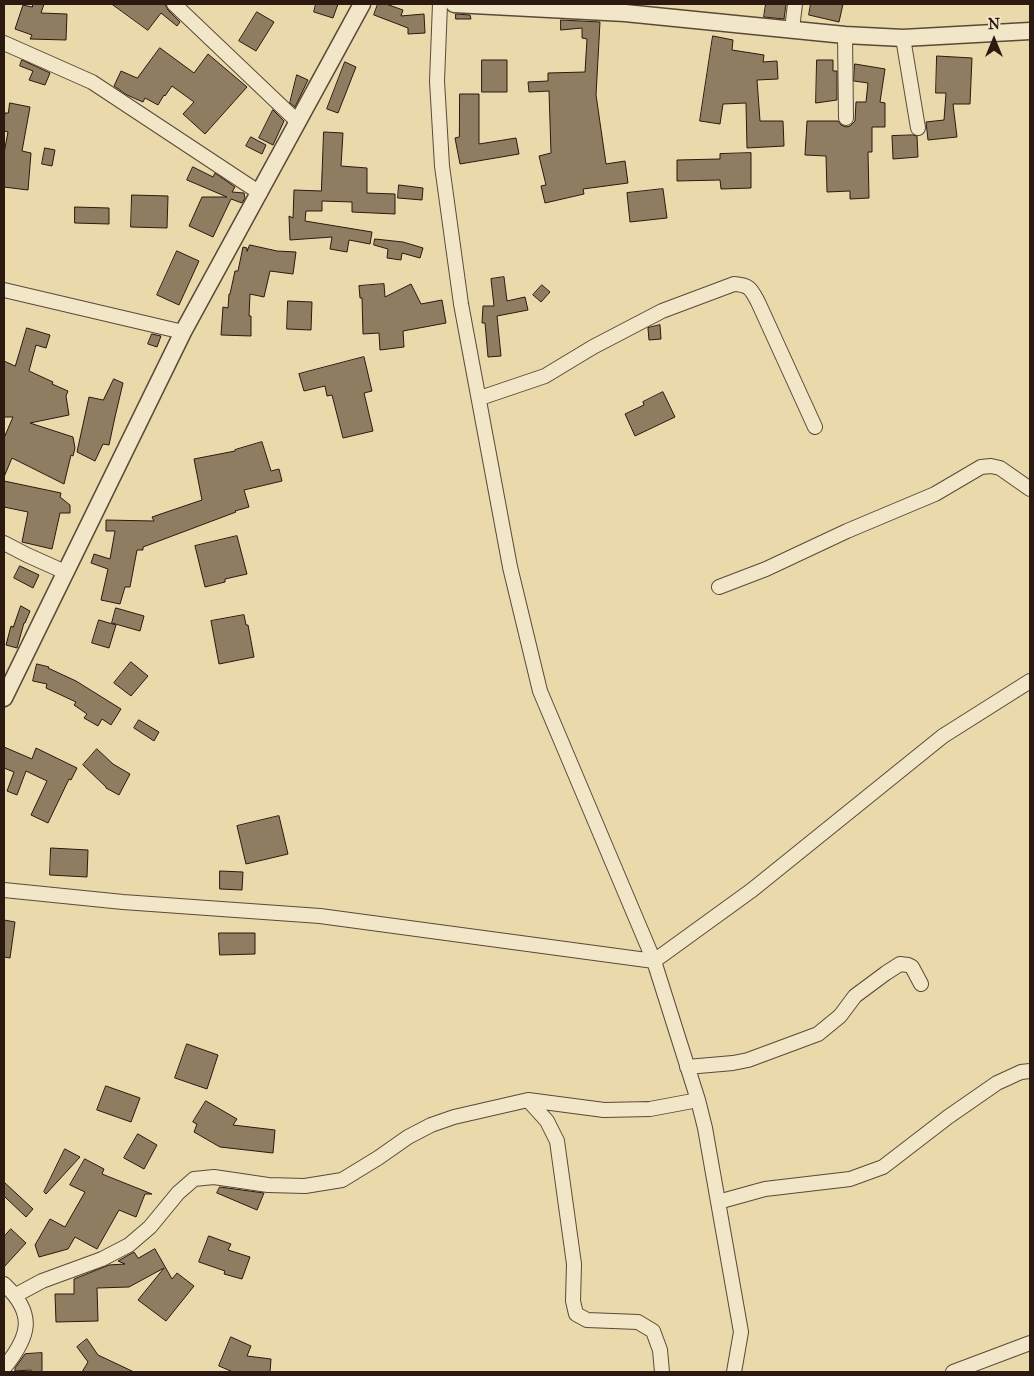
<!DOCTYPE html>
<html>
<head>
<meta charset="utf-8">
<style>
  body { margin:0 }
  #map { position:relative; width:1034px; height:1376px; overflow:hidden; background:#e9d9ab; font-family:"IM FELL Great Primer",serif }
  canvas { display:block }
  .frame { position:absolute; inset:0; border:5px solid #2c1910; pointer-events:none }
  .north { position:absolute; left:969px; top:15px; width:50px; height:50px; -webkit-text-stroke:4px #f1e6c8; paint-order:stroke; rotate:0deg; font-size:14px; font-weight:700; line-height:20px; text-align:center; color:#2c1910 }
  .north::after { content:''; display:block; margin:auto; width:18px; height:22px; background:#2c1910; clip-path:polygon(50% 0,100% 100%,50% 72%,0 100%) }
</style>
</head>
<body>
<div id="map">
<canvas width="1034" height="1376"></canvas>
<div class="frame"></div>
<div class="north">N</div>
</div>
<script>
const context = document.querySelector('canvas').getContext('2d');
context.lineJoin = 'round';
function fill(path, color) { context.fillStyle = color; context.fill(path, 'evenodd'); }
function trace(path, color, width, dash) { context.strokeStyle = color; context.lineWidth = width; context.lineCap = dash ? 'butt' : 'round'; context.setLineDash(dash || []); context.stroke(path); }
const building = new Path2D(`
  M33,4H44L41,13L67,14L66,40L30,39L32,35L15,29L23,5L32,7Z
  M112,4H165L168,10L180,22L177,26L161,13L148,30Z
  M316,4H338L333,18L314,12Z
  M378,4H386L403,10L401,16L424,14L425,33L408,34V28L374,15Z
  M766,4H786L784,19L764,17Z
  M811,4H843L839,22L809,15Z
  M257,12L274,22L256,51L239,41Z
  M456,14L470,15L471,19H456Z
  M561,20L600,22L596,95L606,164L625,161L628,183L583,189L584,194L545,203L541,186L546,185L539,156L551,153L549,91L529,92L528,82L548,81V73L585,72L587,39L582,38V28L561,30Z
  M713,36L733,40L732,50L764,55L763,62L777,61L778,79L757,80L759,107L760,121H783L784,146L747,148L746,103L723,104L720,124L700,121Z
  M160,48L194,73L208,54L247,87L205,134L183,114L194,102L172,86L165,96L164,95L158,105L145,98L143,102L127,95L114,86L121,71L137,78Z
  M937,56L972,58L970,104H953L957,137L928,140L926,122L944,120L946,93H936Z
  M22,60L50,73L45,85L29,80L33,71L20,66Z
  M482,60H507V92H482Z
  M817,60H833V71H837V100L816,103Z
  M345,62L356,67L338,113L327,109Z
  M855,64L885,69L880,102L885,103V127H872V152H868L869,198L850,199V191L827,192L826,156L805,155L807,121H838L841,125L846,127L850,126L855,121L856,102H866L868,83L854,81Z
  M297,75L308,80L295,107L290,103Z
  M460,94H479V144L516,138L519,154L460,164L455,138L459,137Z
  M10,103L30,107L22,151L31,153L28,190L4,187V153L8,132L4,131V120L5,113H8Z
  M273,110L284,121L273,145L259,138Z
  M324,132L343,133L341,166L367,168V193L395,194V214L352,212V202L322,201V211H306L305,221L372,232L370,244L349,240L347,252L330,249L332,237L290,240L289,216L293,218L294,190L321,191Z
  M913,135L917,136L918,157L893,159L892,136Z
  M251,137L266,145L262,154L246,146Z
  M45,148L55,150L52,166L42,164Z
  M751,153V188L721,189L720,180L677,181V160L720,159V154Z
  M193,167L213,177L215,173L235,187L232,192L244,193L245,198L242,203L231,199L213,237L189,226L202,197H227L187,180Z
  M399,185L423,188L422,200L398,198Z
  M663,189L667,218L630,222L627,193Z
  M132,195L168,196L167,228L131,227Z
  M75,207L109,208V224L75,223Z
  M375,239L403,242L423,248L420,258L402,253L401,260L387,258L388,249L374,245Z
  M250,245L277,251L296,252L293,274L270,271L264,297L250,294L249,316H251V336L221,335L223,307L228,308L229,294H230L235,271H238L243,247L247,248V251Z
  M177,251L199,261L179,305L157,295Z
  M504,277L507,301L525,297L528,310L497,316L501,356L488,357L485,323H482L483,306H494L491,279Z
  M384,284L385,297L411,284L421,304L442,300L446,323L403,331L404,347L380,350L379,333L363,334L362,298H360L359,286Z
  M542,285L550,292L541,302L533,295Z
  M288,301L312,302L311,330L287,329Z
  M660,325L661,339L649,340L648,328Z
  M27,328L50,335L46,348L36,345L29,371L53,382L52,384L68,391L66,396L69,415L30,423L73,437L75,448L73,456L71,455L64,484L12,458L4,477V438L13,417H4V361L15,366Z
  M152,334L161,336L157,347L148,344Z
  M364,357L372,391L364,393L373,431L343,438L332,395L327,396L325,386L304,391L299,374Z
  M114,379L123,383L115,417L109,445L103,444L95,461L77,452L89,397L103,400Z
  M663,392L675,417L635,436L625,414L644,405L643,402Z
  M262,442L271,471L279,469L282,481L244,490L249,507L235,511L236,512L143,547V550H137L130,587H125L120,604L101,600L108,569L91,563L94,554L110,559L115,531H106V520L154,521L152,517L202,500L194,459L235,451V450Z
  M4,481L61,493L60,497L70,505V513H60L52,549L22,542L28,512L4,507Z
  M237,536L247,574L225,579V582L205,587L195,546Z
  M20,566L39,575L33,588L14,578Z
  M21,606L30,611L25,623H24L17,648L6,645L11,626L13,627Z
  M116,608L144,616L140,631L112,623Z
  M244,615L246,625H248L254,657L219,664L211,621Z
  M99,620L116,625L109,648L92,643Z
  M131,662L148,676L131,696L114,683Z
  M37,664L49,667L48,668L76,681L121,709L111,725L102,719L98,726L84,718L87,714L74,705L76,702L46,688L47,684L33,681Z
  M139,720L159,732L154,741L134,728Z
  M4,747L32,759L36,748L77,768L71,780L69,779L48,823L31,815L47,781L26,771L17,795L7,791L14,772L4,768Z
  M97,749L113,764L130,774L119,795L106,788V787L83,765Z
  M279,816L288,854L246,864L237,826Z
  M51,848L88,850L87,877L50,875Z
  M220,871L243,872L242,890L220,889Z
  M4,920L15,922L10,958L4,957Z
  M219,933H255V954L220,955Z
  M187,1044L218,1055L207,1089L175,1078Z
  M106,1086L140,1098L131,1122L97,1110Z
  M206,1101L237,1119L233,1125L275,1130L273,1153L220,1147L194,1132L197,1124L193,1122Z
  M138,1134L157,1145L144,1169L124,1158Z
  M65,1149L80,1157L46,1194L44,1192Z
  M85,1159L104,1169L102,1174L152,1194H145L136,1217L119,1210L97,1249L75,1237L68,1249L39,1257L35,1245L50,1219L65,1227L85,1192L70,1185Z
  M4,1182L33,1209L26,1217L4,1196Z
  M220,1187L264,1193L257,1210L217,1193Z
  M11,1229L26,1243L4,1267V1237Z
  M209,1236L231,1244L228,1250L250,1257L242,1279L224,1274L225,1271L199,1262Z
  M155,1249L172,1279L177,1273L194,1286L166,1321L138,1300L164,1268L129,1287L97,1288L98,1321L56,1322L55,1294H74V1279L109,1265L125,1264L118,1261L134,1252L138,1258Z
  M231,1337L251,1346L247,1356L271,1359L270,1372H233L219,1366Z
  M87,1339L98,1355L134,1372H82L88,1362L77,1347Z
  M42,1353V1372H31V1370L15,1371V1368L25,1354Z`);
const minor = new Path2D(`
  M174,4L298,122
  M440,4L437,81L442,166L461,304L510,567L540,691L654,961L698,1100L705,1128L741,1332L734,1372
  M792,29L795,4
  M845,35L846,118
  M903,38L918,128
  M4,43L92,82L260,193
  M4,290L183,332
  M480,398L545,376L593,347L662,311L734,284C750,285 751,289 758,302L815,427
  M4,543L27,555L65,572
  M719,587L766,569L847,531L935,494L981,467L991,466L1000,468L1030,489
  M4,890L123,902L320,916L654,961L752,890L943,736L1030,681
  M687,1067L733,1063L748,1060L818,1034L840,1016L855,996L886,973L900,964L908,965L912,967L921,984
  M528,1100L547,1121L557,1141L574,1264L573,1301L576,1314L587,1320L638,1322L653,1331L660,1350L662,1372
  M718,1202L765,1189L850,1179L883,1167L948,1117L997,1083L1021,1072L1030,1071
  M4,1284C36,1314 30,1336 4,1368
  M16,1295L42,1281L102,1259L129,1245L150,1227L178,1193L194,1179L214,1177L268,1185L305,1186L342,1180L378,1158L408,1137L431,1125L454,1117L528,1100L604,1110L650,1109L698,1100
  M953,1372L1030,1343`);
const tertiary = new Path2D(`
  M454,4L625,13L845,35L903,38L1030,31
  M4,698L183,332L362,4`);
fill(building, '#8e7d61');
trace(building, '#2c1910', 1);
trace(minor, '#5b4937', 16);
trace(tertiary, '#5b4937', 19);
trace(minor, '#f1e6c8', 14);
trace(tertiary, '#f1e6c8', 16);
</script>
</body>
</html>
